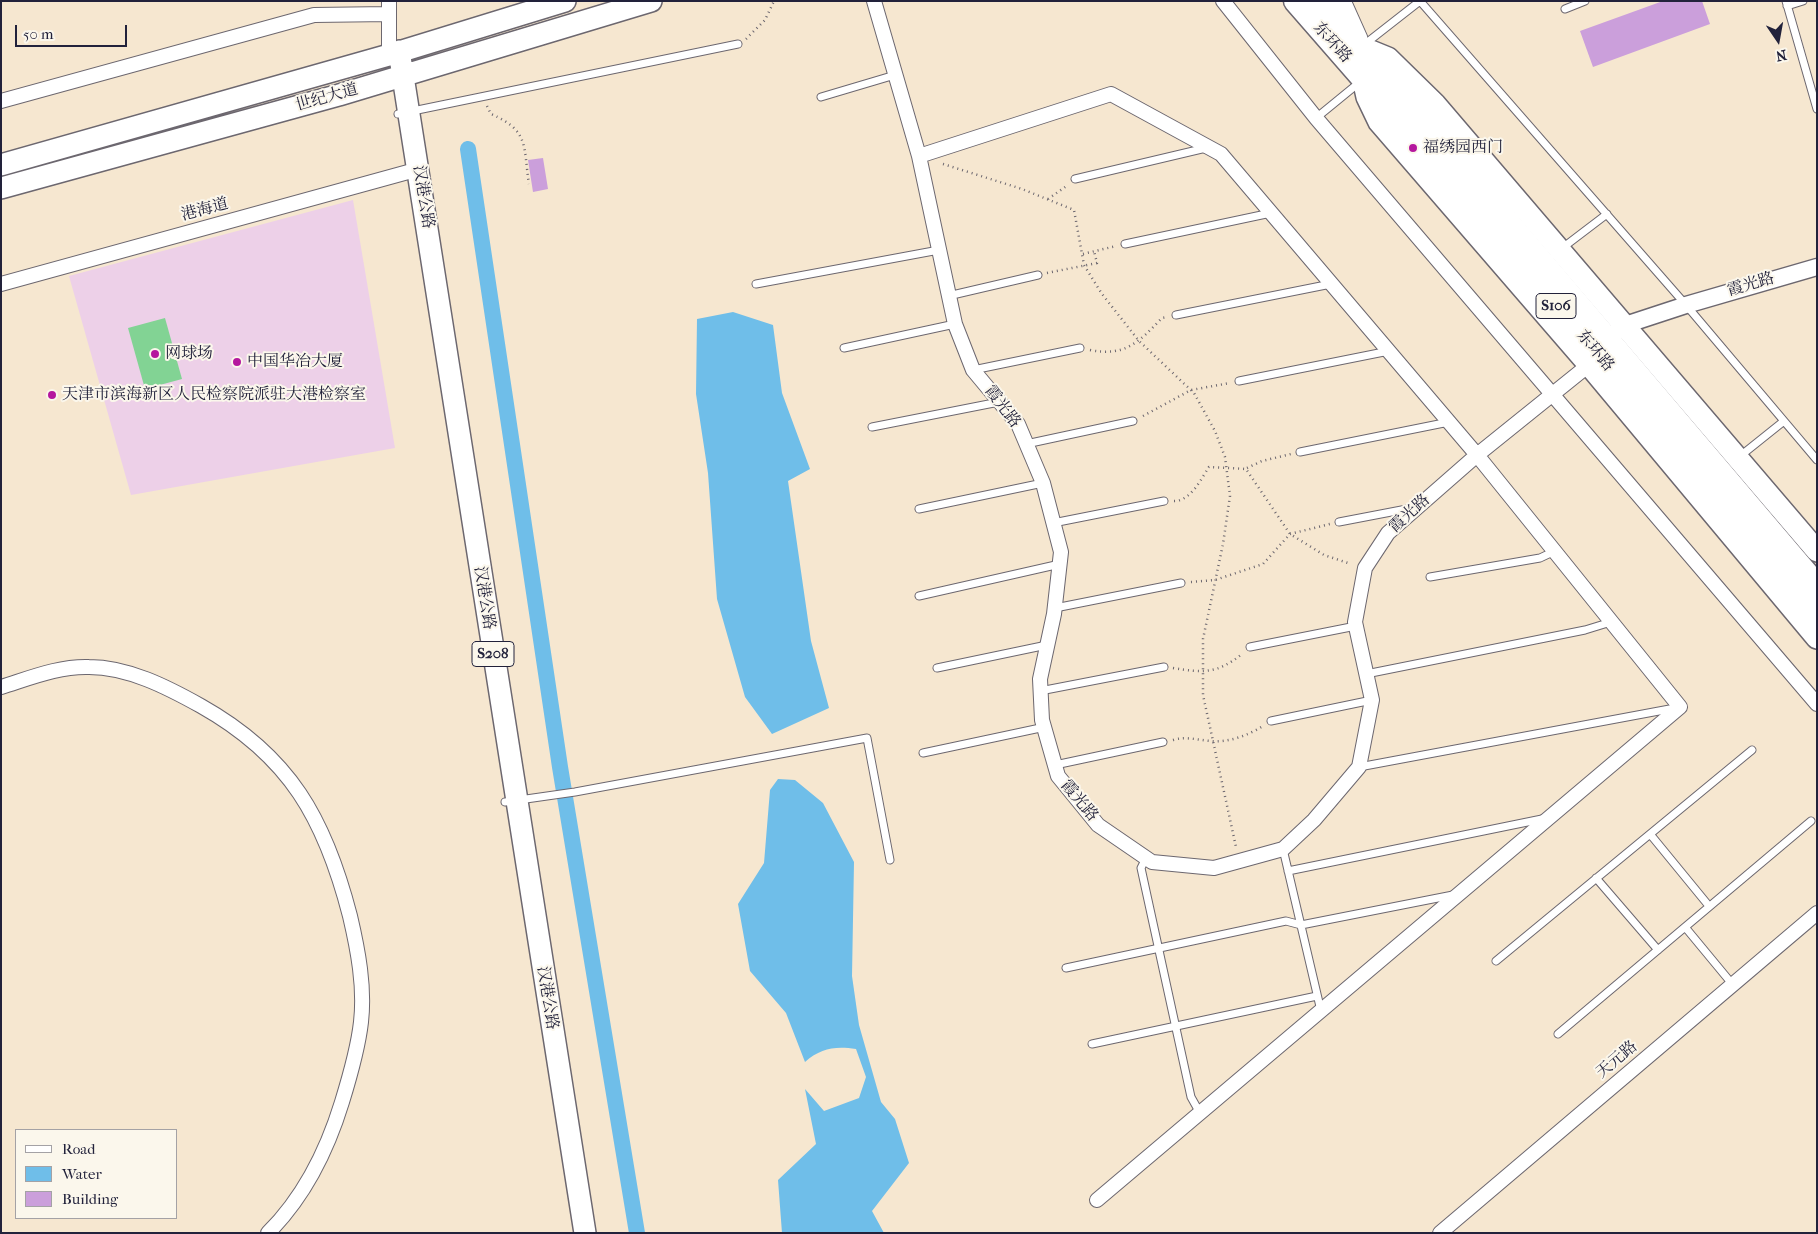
<!DOCTYPE html>
<html>
<head>
<meta charset="utf-8">
<style>
  body { margin:0 }
  #map { position:relative; width:1818px; height:1234px; overflow:hidden; background:#f6e7d0; font-family:"IM FELL French Canon",serif }
  canvas { display:block }
  .frame { position:absolute; inset:0; border:2px solid #22223b; pointer-events:none }
  .legend { position:absolute; left:15px; top:1129px; width:162px; height:90px; box-sizing:border-box; background:#fbf7ec; border:1px solid #a4a2a5; margin:0; padding:6px 9px; list-style:none; font-size:15px; color:#22223b }
  .legend li { display:flex; align-items:center; gap:10px; height:25px }
  .legend b { width:25px; border:1px solid #a4a2a5 }
  .north { position:absolute; left:1753px; top:15px; width:50px; height:50px; -webkit-text-stroke:4px #fbf7ec; paint-order:stroke; rotate:168deg; font-size:14px; font-weight:700; line-height:20px; text-align:center; color:#22223b }
  .north::after { content:''; display:block; margin:auto; width:18px; height:22px; background:#22223b; clip-path:polygon(50% 0,100% 100%,50% 72%,0 100%) }
  .scale { position:absolute; left:15px; top:25px; width:112px; height:22px; box-sizing:border-box; border:2px solid #22223b; border-top:0; padding-left:6px; font-size:15px; line-height:18px; white-space:nowrap; color:#22223b; -webkit-text-stroke:4px #fbf7ec; paint-order:stroke }
</style>
</head>
<body>
<div id="map">
<canvas width="1818" height="1234"></canvas>
<div class="frame"></div>
<ul class="legend">
<li><b style="height:6px;background:#fff"></b>Road</li>
<li><b style="height:14px;background:#6fbee9"></b>Water</li>
<li><b style="height:14px;background:#cb9fdb"></b>Building</li>
</ul>
<div class="north">N</div>
<div class="scale">50 m</div>
</div>
<script>
const context = document.querySelector('canvas').getContext('2d');
context.lineJoin = 'round';
function fill(path, color) { context.fillStyle = color; context.fill(path, 'evenodd'); }
function trace(path, color, width, dash) { context.strokeStyle = color; context.lineWidth = width; context.lineCap = dash ? 'butt' : 'round'; context.setLineDash(dash || []); context.stroke(path); }
function drawText(font, color, halo, rows, align = 'center') {
  context.font = font + ' "IM FELL French Canon","Noto Serif SC",serif'; context.lineWidth = 4; context.setLineDash([]); context.textBaseline = 'middle'; context.strokeStyle = halo; context.fillStyle = color; for (const [text, x, y, turn = 0] of rows) {
    context.save(); context.translate(x, y); context.rotate((+turn || 0) * Math.PI / 180); context.textAlign = isNaN(turn) ? turn : align; if (halo) context.strokeText(text, 0, 0); context.fillText(text, 0, 0); context.restore();
  }
}
const built = new Path2D(`
  M353,200L395,448L131,495L69,276Z`);
const green = new Path2D(`
  M165,318L182,379L145,389L128,328Z`);
const water = new Path2D(`
  M733,312L773,325L782,393L810,469L788,481L811,641L829,708L772,734L745,697L717,599L708,473L696,394L697,319Z
  M778,779L795,780L823,803L854,862L852,976L859,1025L881,1102L895,1119L909,1163L872,1211L884,1233H782L778,1180L816,1144L805,1089L824,1111L859,1098L866,1077L856,1049C835,1046 821,1048 805,1062L786,1013L750,971L738,904L764,863L770,790Z`);
const canal = new Path2D(`
  M468,149L560,767L637,1233`);
const building = new Path2D(`
  M1663,1H1702L1710,24L1593,67L1580,31Z
  M543,158L548,189L533,192L528,160Z`);
const path = new Path2D(`
  M746,39L765,20L774,1
  M487,106L491,114C530,131 523,146 529,184
  M943,164L1022,189L1074,210L1084,265L1102,294L1139,341L1194,393L1215,431L1225,457L1230,496L1223,544L1203,639V695L1236,847
  M1048,199L1068,185
  M1083,254L1116,246
  M1047,273L1097,263L1094,251
  M1090,350C1125,357 1139,342 1162,318L1167,317
  M1143,416L1191,390L1230,383
  M1247,468L1262,461L1291,454
  M1174,501C1191,501 1201,479 1209,467L1246,469L1290,534L1324,555L1351,564
  M1191,582L1215,580L1263,564L1290,534L1330,524
  M1173,668C1203,673 1217,674 1242,654
  M1173,740C1186,736 1197,740 1211,741C1228,743 1249,735 1263,726`);
const service = new Path2D(`
  M1420,1L1686,305L1817,460
  M1786,1L1817,109
  M1787,6L1803,1
  M1565,9L1585,1
  M1365,44L1420,1
  M821,97L895,75
  M398,114L738,44
  M1316,118L1360,82
  M1075,179L1206,148
  M1125,244L1271,213
  M1561,249L1607,214
  M756,284L939,250
  M948,296L1038,275
  M1176,315L1331,284
  M844,348L955,324
  M973,370L1080,348
  M1239,381L1389,351
  M872,427L999,402
  M1026,444L1133,421
  M1300,452L1449,422
  M1739,457L1784,421
  M919,509L1043,483
  M1339,522L1412,508
  M1053,523L1164,501
  M1430,577L1540,558L1555,551
  M919,596L1060,564
  M1055,608L1181,583
  M1250,647L1356,626
  M937,668L1047,645
  M1366,674L1585,630L1611,622
  M1040,691L1164,667
  M1271,721L1372,700
  M923,753L1045,727
  M1055,765L1163,742
  M1359,767L1675,708
  M505,802L575,792L867,738L890,860
  M1650,834L1709,906
  M1283,849L1321,1011
  M1146,858L1141,868L1191,1097L1200,1113
  M1288,871L1542,819
  M1596,878L1658,950
  M1685,927L1733,985
  M1496,961L1752,750
  M1066,968L1286,921L1301,925L1453,895
  M1558,1034L1811,821
  M1092,1044L1317,996`);
const minor = new Path2D(`
  M389,1V55
  M874,1L919,156L955,324L973,370L1018,424L1043,483L1061,552L1054,614L1040,679L1042,720L1058,776L1098,825L1152,862L1214,868L1283,849L1314,820L1359,767L1372,700L1355,622L1365,568L1388,533L1477,455L1595,360
  M1223,1L1316,118L1817,704
  M1,101L314,15L389,14
  M919,156L1111,94L1221,154L1477,455L1680,707L1097,1200
  M1,284L419,169
  M1,687C30,678 59,666 89,667C128,667 167,687 201,706C290,756 325,819 350,916C358,950 365,987 361,1022C358,1049 350,1076 342,1102C327,1151 305,1196 268,1233
  M1440,1233L1817,913`);
const tertiary = new Path2D(`
  M1617,331L1625,325L1686,305L1817,267`);
const secondary = new Path2D(`
  M1341,1L1358,39`);
const primary = new Path2D(`
  M1361,47L1388,58L1435,104L1817,551
  M399,51L585,1233
  M1363,79L1367,97L1379,122L1589,365L1817,638
  M1,165L389,55L565,1
  M1,188L339,95L651,1`);
const trunk = new Path2D(`
  M1295,1L1363,79L1817,611
  M1321,1L1817,585`);
const markers = [
  [1413,148,5,"#b5179e"],
  [155,354,5,"#b5179e"],
  [237,362,5,"#b5179e"],
  [52,395,5,"#b5179e"]
];
const shields = [
  [1556,306,40],
  [493,654,42]
];
const shieldNames = [
  ["S106",1556,306],
  ["S208",493,654]
];
const streetNames = [
  ["东环路",1332,43,48],
  ["世纪大道",327,98,-16],
  ["汉港公路",423,197,81],
  ["港海道",205,210,-15],
  ["霞光路",1751,285,-16],
  ["东环路",1595,351,50],
  ["霞光路",1002,407,53],
  ["霞光路",1410,514,-42],
  ["汉港公路",484,598,81],
  ["霞光路",1079,801,50],
  ["汉港公路",547,998,81],
  ["天元路",1617,1060,-40]
];
const poiNames = [
  ["福绣园西门",1423,148],
  ["网球场",165,354],
  ["中国华冶大厦",247,362],
  ["天津市滨海新区人民检察院派驻大港检察室",62,395]
];
fill(built, '#edd0e8');
fill(green, '#82d394');
fill(water, '#6fbee9');
trace(canal, '#6fbee9', 16);
fill(building, '#cb9fdb');
trace(service, '#6c676f', 9);
trace(minor, '#6c676f', 16);
trace(tertiary, '#6c676f', 19);
trace(secondary, '#6c676f', 21);
trace(primary, '#6c676f', 24);
trace(trunk, '#6c676f', 25);
trace(path, '#6c676f', 2.5, [1, 4]);
trace(service, '#fff', 7);
trace(minor, '#fff', 14);
trace(tertiary, '#fff', 16);
trace(secondary, '#fff', 19);
trace(primary, '#fff', 21);
trace(trunk, '#fff', 22);
for (const [x, y, r, color] of markers) { const dot = new Path2D(); dot.arc(x, y, r, 0, 2 * Math.PI); context.fillStyle = color; context.fill(dot); trace(dot, '#fbf7ec', 2); }
for (const [x, y, w] of shields) { const box = new Path2D(); box.roundRect(x - w / 2, y - 12.5, w, 25, 4); context.fillStyle = '#fbf7ec'; context.fill(box); trace(box, '#22223b', 1); }
drawText('bold 15px', '#22223b', null, shieldNames);
drawText('16px', '#22223b', '#fbf7ec', streetNames);
drawText('16px', '#22223b', '#fbf7ec', poiNames, 'left');
</script>
</body>
</html>
